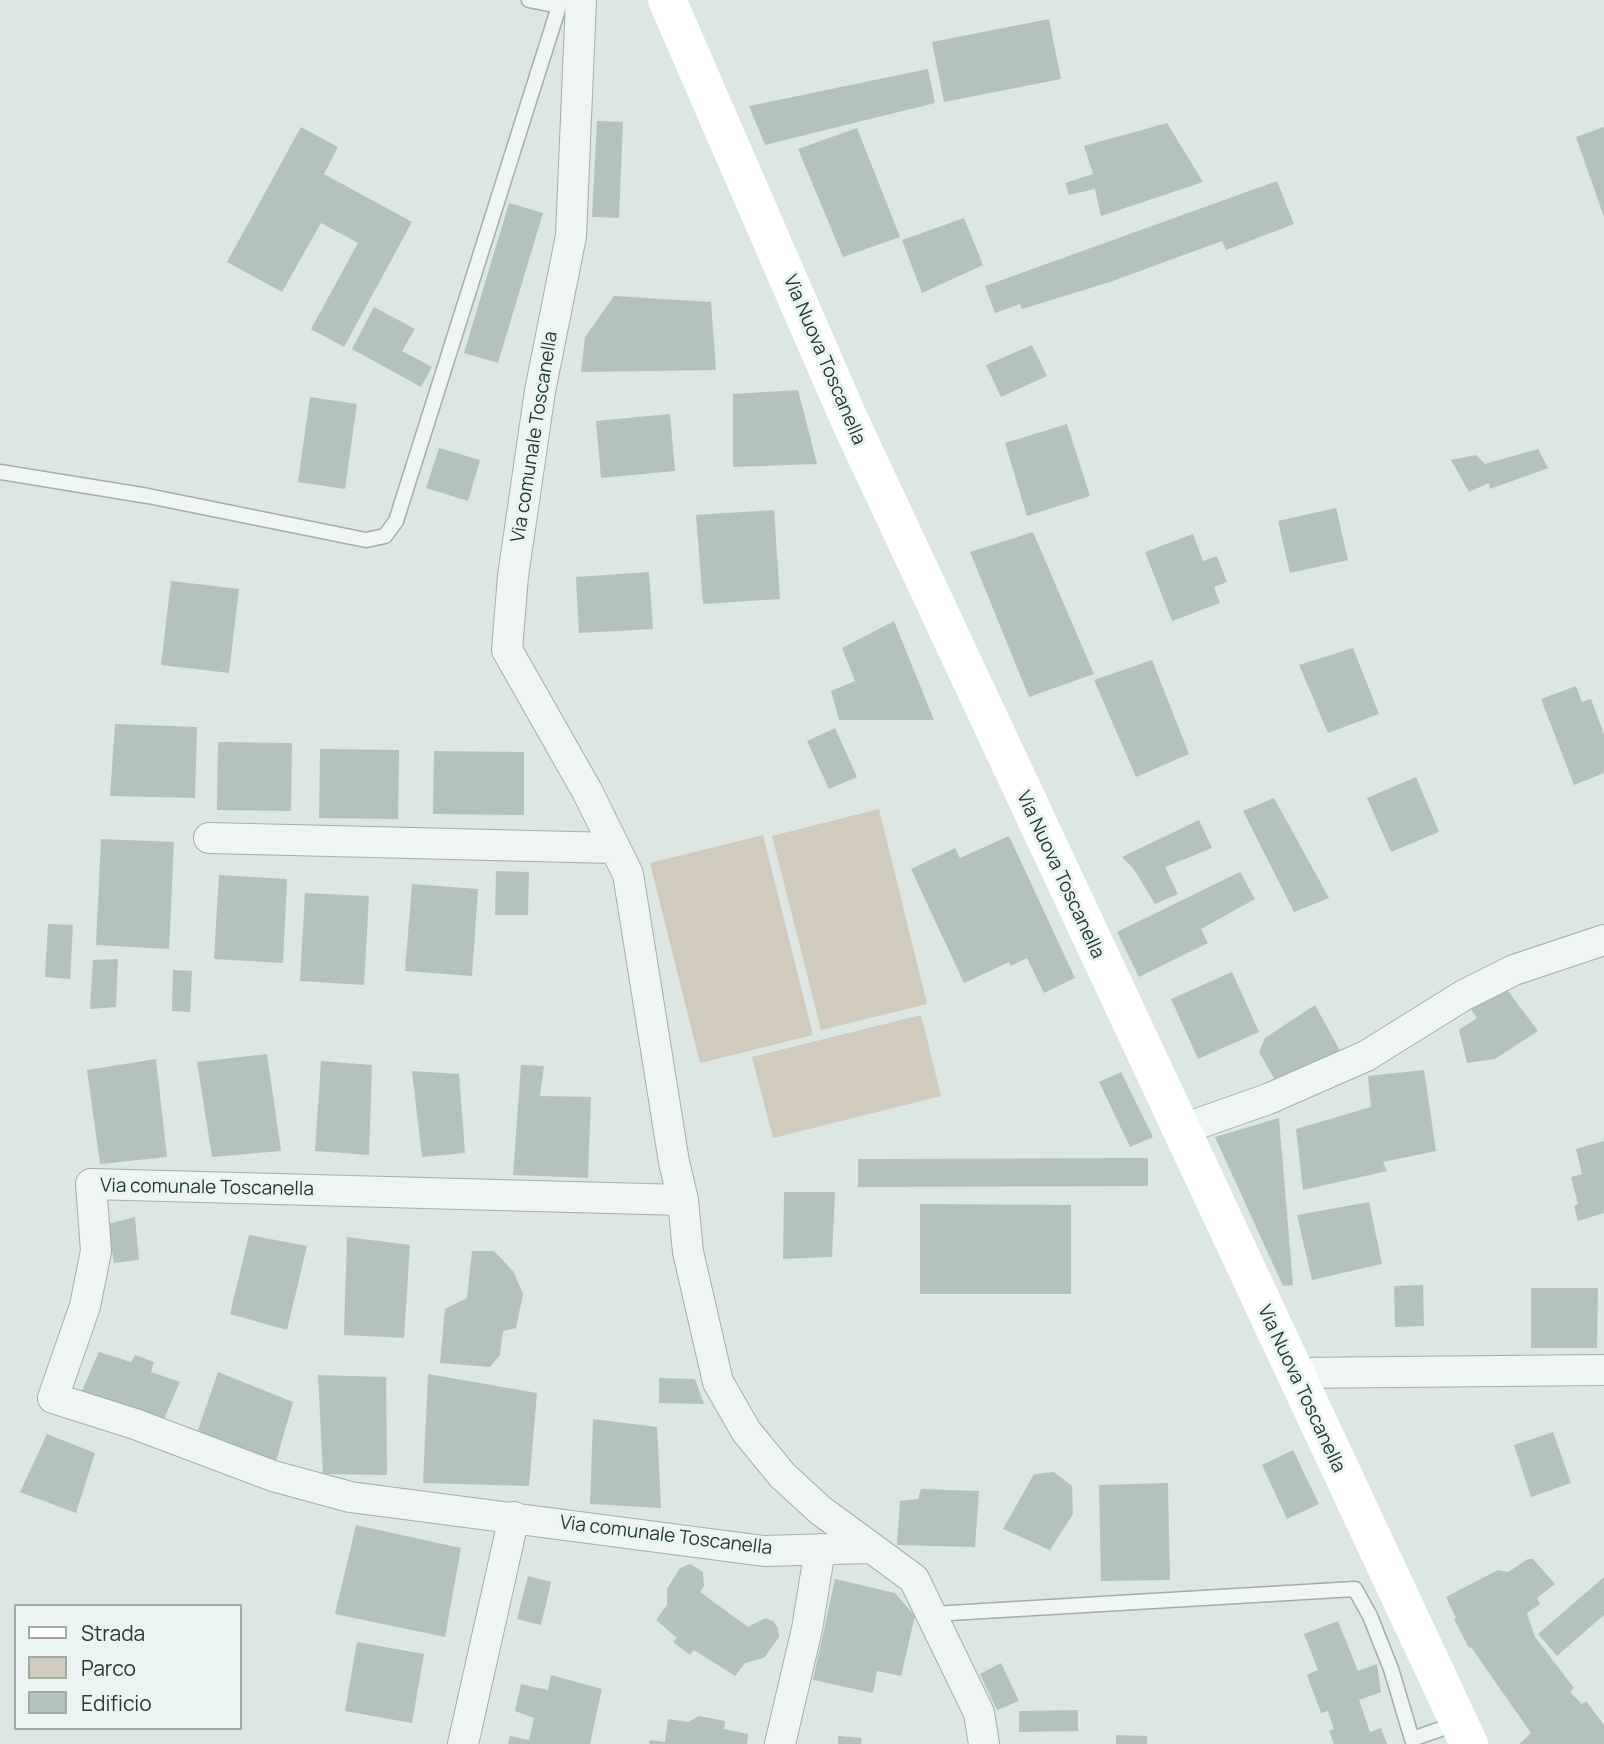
<!DOCTYPE html>
<html>
<head>
<meta charset="utf-8">
<style>
  body { margin:0 }
  #map { position:relative; width:1604px; height:1744px; overflow:hidden; background:#dce6e2; font-family:Manrope,sans-serif }
  canvas { display:block }
  .legend { position:absolute; left:14px; top:1604px; width:228px; height:126px; box-sizing:border-box; background:#ebf4f0; border:2px solid #9caba4; margin:0; padding:9px 12px; list-style:none; font-size:21px; color:#253d33 }
  .legend li { display:flex; align-items:center; gap:14px; height:35px }
  .legend b { width:35px; border:2px solid #9caba4 }
</style>
</head>
<body>
<div id="map">
<canvas width="1604" height="1744"></canvas>
<ul class="legend">
<li><b style="height:9px;background:#fff"></b>Strada</li>
<li><b style="height:19px;background:#d0cbbd"></b>Parco</li>
<li><b style="height:19px;background:#b3c3bc"></b>Edificio</li>
</ul>
</div>
<script>
const context = document.querySelector('canvas').getContext('2d');
context.lineJoin = 'round';
function fill(path, color) { context.fillStyle = color; context.fill(path, 'evenodd'); }
function trace(path, color, width, dash) { context.strokeStyle = color; context.lineWidth = width; context.lineCap = dash ? 'butt' : 'round'; context.setLineDash(dash || []); context.stroke(path); }
function drawText(font, color, halo, rows, align = 'center') {
  context.font = font + ' Manrope,sans-serif'; context.lineWidth = 6; context.setLineDash([]); context.textBaseline = 'middle'; context.strokeStyle = halo; context.fillStyle = color; for (const [text, x, y, turn = 0] of rows) {
    context.save(); context.translate(x, y); context.rotate((+turn || 0) * Math.PI / 180); context.textAlign = isNaN(turn) ? turn : align; if (halo) context.strokeText(text, 0, 0); context.fillText(text, 0, 0); context.restore();
  }
}
const green = new Path2D(`
  M879,809L927,1004L821,1030L772,836Z
  M763,835L813,1035L700,1063L650,863Z
  M921,1015L941,1096L773,1138L752,1057Z`);
const building = new Path2D(`
  M1049,19L1061,79L944,102L932,42Z
  M928,69L935,103L765,145L749,106Z
  M597,121L623,122L619,218L592,217Z
  M1167,123L1203,182L1101,216L1095,189L1069,195L1065,183L1093,174L1084,146Z
  M301,127L338,147L324,174L412,222L344,347L311,329L358,243L321,223L282,292L227,262Z
  M1604,127V217L1576,137Z
  M857,128L900,237L843,257L798,149Z
  M1277,181L1294,224L1226,250L1222,241L1110,282L1022,309L1020,304L995,313L985,286Z
  M509,203L543,213L498,363L464,353Z
  M964,218L983,265L922,293L902,240Z
  M614,296L711,302L716,370L581,372L585,337Z
  M374,307L415,329L402,351L432,367L421,387L352,349Z
  M1032,345L1047,376L1001,397L986,365Z
  M798,390L817,464L733,467V394Z
  M310,397L357,404L345,489L298,482Z
  M670,414L675,471L601,478L596,421Z
  M1067,424L1090,496L1027,516L1005,443Z
  M439,448L480,460L468,501L426,488Z
  M1538,449L1548,468L1490,489L1489,483L1469,492L1451,460L1476,455L1485,464Z
  M1336,508L1348,560L1290,573L1278,521Z
  M774,510L780,599L703,604L696,515Z
  M1033,532L1094,674L1029,697L970,552Z
  M1193,534L1203,561L1217,556L1227,582L1214,587L1220,603L1172,621L1145,552Z
  M649,572L653,629L579,633L576,577Z
  M171,581L239,589L229,673L161,665Z
  M894,621L934,720H839L831,691L855,681L842,648Z
  M1353,648L1379,714L1328,733L1299,665Z
  M1152,660L1189,754L1136,777L1094,680Z
  M1576,686L1582,702L1591,699L1604,734V773L1574,785L1541,699Z
  M115,724L197,727L195,798L110,796Z
  M835,728L857,777L829,789L807,741Z
  M218,742L292,743L291,811L217,810Z
  M320,749L399,750L398,819L319,818Z
  M434,751L524,752V815L433,814Z
  M1416,777L1439,832L1391,852L1367,798Z
  M1274,798L1329,898L1294,912L1243,811Z
  M1199,820L1212,848L1165,867L1178,894L1155,904L1133,868L1122,857Z
  M1009,836L1075,978L1044,993L1027,958L1011,966L1009,962L964,983L911,869L955,848L960,858Z
  M101,839L174,842L169,949L96,945Z
  M496,871L529,872L528,915H495Z
  M1240,872L1255,899L1201,929L1208,943L1139,977L1117,932Z
  M219,875L287,879L283,963L214,959Z
  M412,884L478,889L472,976L405,971Z
  M305,893L369,896L364,985L300,981Z
  M48,924L73,925L70,979L45,977Z
  M118,959L116,1007L90,1009L93,960Z
  M173,970L192,971L190,1012L172,1011Z
  M1232,972L1259,1032L1198,1059L1171,999Z
  M1505,987L1538,1031L1495,1059L1467,1063L1459,1030L1477,1018L1470,1008Z
  M1315,1005L1343,1056L1278,1085L1259,1052L1265,1038Z
  M267,1054L281,1151L212,1157L197,1062Z
  M156,1059L167,1157L100,1164L87,1070Z
  M321,1061L372,1065L369,1155L315,1151Z
  M521,1065L544,1066L540,1096L591,1097L588,1178L513,1175Z
  M1424,1070L1436,1151L1383,1162L1387,1171L1303,1190L1296,1129L1371,1107L1368,1076Z
  M412,1071L459,1074L465,1153L422,1157Z
  M1121,1072L1153,1137L1130,1147L1099,1082Z
  M1279,1118L1293,1285L1283,1286L1215,1137Z
  M1604,1141V1213L1578,1221L1574,1206L1578,1204L1571,1177L1582,1174L1576,1149Z
  M1148,1158V1186L858,1187V1159Z
  M784,1192H835L832,1257L783,1259Z
  M1369,1202L1382,1264L1312,1280L1297,1215Z
  M920,1204L1071,1205V1294H920Z
  M135,1217L139,1260L114,1263L108,1224Z
  M249,1235L307,1246L287,1330L230,1314Z
  M347,1237L410,1245L404,1338L344,1335Z
  M472,1251H494L513,1271L523,1294L516,1328L503,1331L500,1355L490,1367L440,1363L445,1309L467,1298Z
  M1423,1285L1424,1326L1395,1327L1394,1286Z
  M1531,1288H1598L1597,1348H1531Z
  M99,1352L131,1362L135,1355L154,1362L151,1372L180,1382L162,1423L79,1397Z
  M218,1372L293,1402L275,1465L196,1436Z
  M428,1374L537,1393L529,1486L423,1483Z
  M318,1375L386,1377L387,1475L323,1474Z
  M659,1378L695,1379L704,1404L659,1403Z
  M593,1419L657,1427L661,1508L590,1504Z
  M1553,1432L1571,1483L1531,1497L1514,1445Z
  M47,1434L95,1453L76,1513L20,1492Z
  M1293,1450L1319,1504L1287,1519L1262,1465Z
  M1054,1472L1072,1486L1073,1514L1050,1550L1003,1529L1034,1474Z
  M1168,1483L1170,1580L1101,1581L1099,1485Z
  M921,1489L979,1491L975,1547L897,1545L900,1501L918,1499Z
  M356,1525L461,1548L445,1637L335,1614Z
  M1528,1559H1533L1555,1584L1537,1598L1540,1604L1527,1613L1535,1637L1574,1688L1570,1692L1582,1704L1586,1701L1604,1725V1744H1519L1531,1733L1471,1647L1469,1648L1454,1619L1456,1618L1446,1597L1498,1570L1508,1572Z
  M690,1564L703,1572L704,1586L700,1592L748,1627L765,1618L773,1621L778,1628L779,1637L764,1658L745,1663L735,1676L694,1650L690,1655L673,1642L677,1638L656,1620L667,1605V1589L680,1568Z
  M528,1576L551,1582L541,1625L517,1619Z
  M1604,1577V1615L1557,1656L1538,1634Z
  M835,1579L895,1593L915,1616L901,1676L877,1671L873,1693L813,1680Z
  M1338,1621L1358,1671L1377,1664L1381,1692L1359,1700L1370,1732L1381,1728L1387,1744H1334L1329,1731L1334,1729L1328,1711L1321,1713L1307,1675L1318,1670L1304,1634Z
  M357,1642L424,1654L412,1723L345,1711Z
  M1001,1663L1019,1701L997,1710L980,1674Z
  M551,1675L602,1689L590,1744H508L510,1736L529,1740L534,1718L515,1711L521,1684L548,1690Z
  M1078,1710V1731L1019,1732V1711Z
  M699,1716L725,1721L724,1729L748,1734L747,1744H649L650,1740L665,1742L668,1719L688,1722Z
  M1116,1735L1147,1736V1744H1116Z
  M838,1736L862,1738L861,1744H838Z`);
const lane = new Path2D(`
  M529,0L559,6
  M0,472L148,496L366,540L385,536L396,521L561,0
  M933,1614L1355,1589L1370,1616L1391,1669L1412,1739L1458,1723`);
const street = new Path2D(`
  M581,0L571,236L540,391L513,576L507,650L587,791L628,874L674,1162L683,1200L688,1252L718,1382L746,1431L782,1475L820,1510L914,1579L979,1713L984,1744
  M209,838L613,848
  M1180,1130L1268,1099L1366,1056L1464,995L1514,970L1604,940
  M683,1200L91,1184L96,1251L85,1306L53,1398L135,1424L273,1476L350,1497L764,1551L869,1548
  M1294,1373L1604,1370
  M463,1744L514,1517
  M780,1744L807,1629L820,1549`);
const secondary = new Path2D(`
  M667,0L849,419L1469,1744`);
const streetNames = [
  ["Via Nuova Toscanella",824,360,67],
  ["Via comunale Toscanella",535,437,-81],
  ["Via Nuova Toscanella",1060,875,65],
  ["Via comunale Toscanella",207,1188,1],
  ["Via Nuova Toscanella",1301,1389,65],
  ["Via comunale Toscanella",666,1536,7]
];
fill(green, '#d0cbbd');
fill(building, '#b3c3bc');
trace(lane, '#a1b0aa', 17);
trace(street, '#a1b0aa', 32);
trace(lane, '#eef5f2', 14);
trace(street, '#eef5f2', 30);
trace(secondary, '#fff', 38);
drawText('19px', '#253d33', '#ebf4f0', streetNames);
</script>
</body>
</html>
